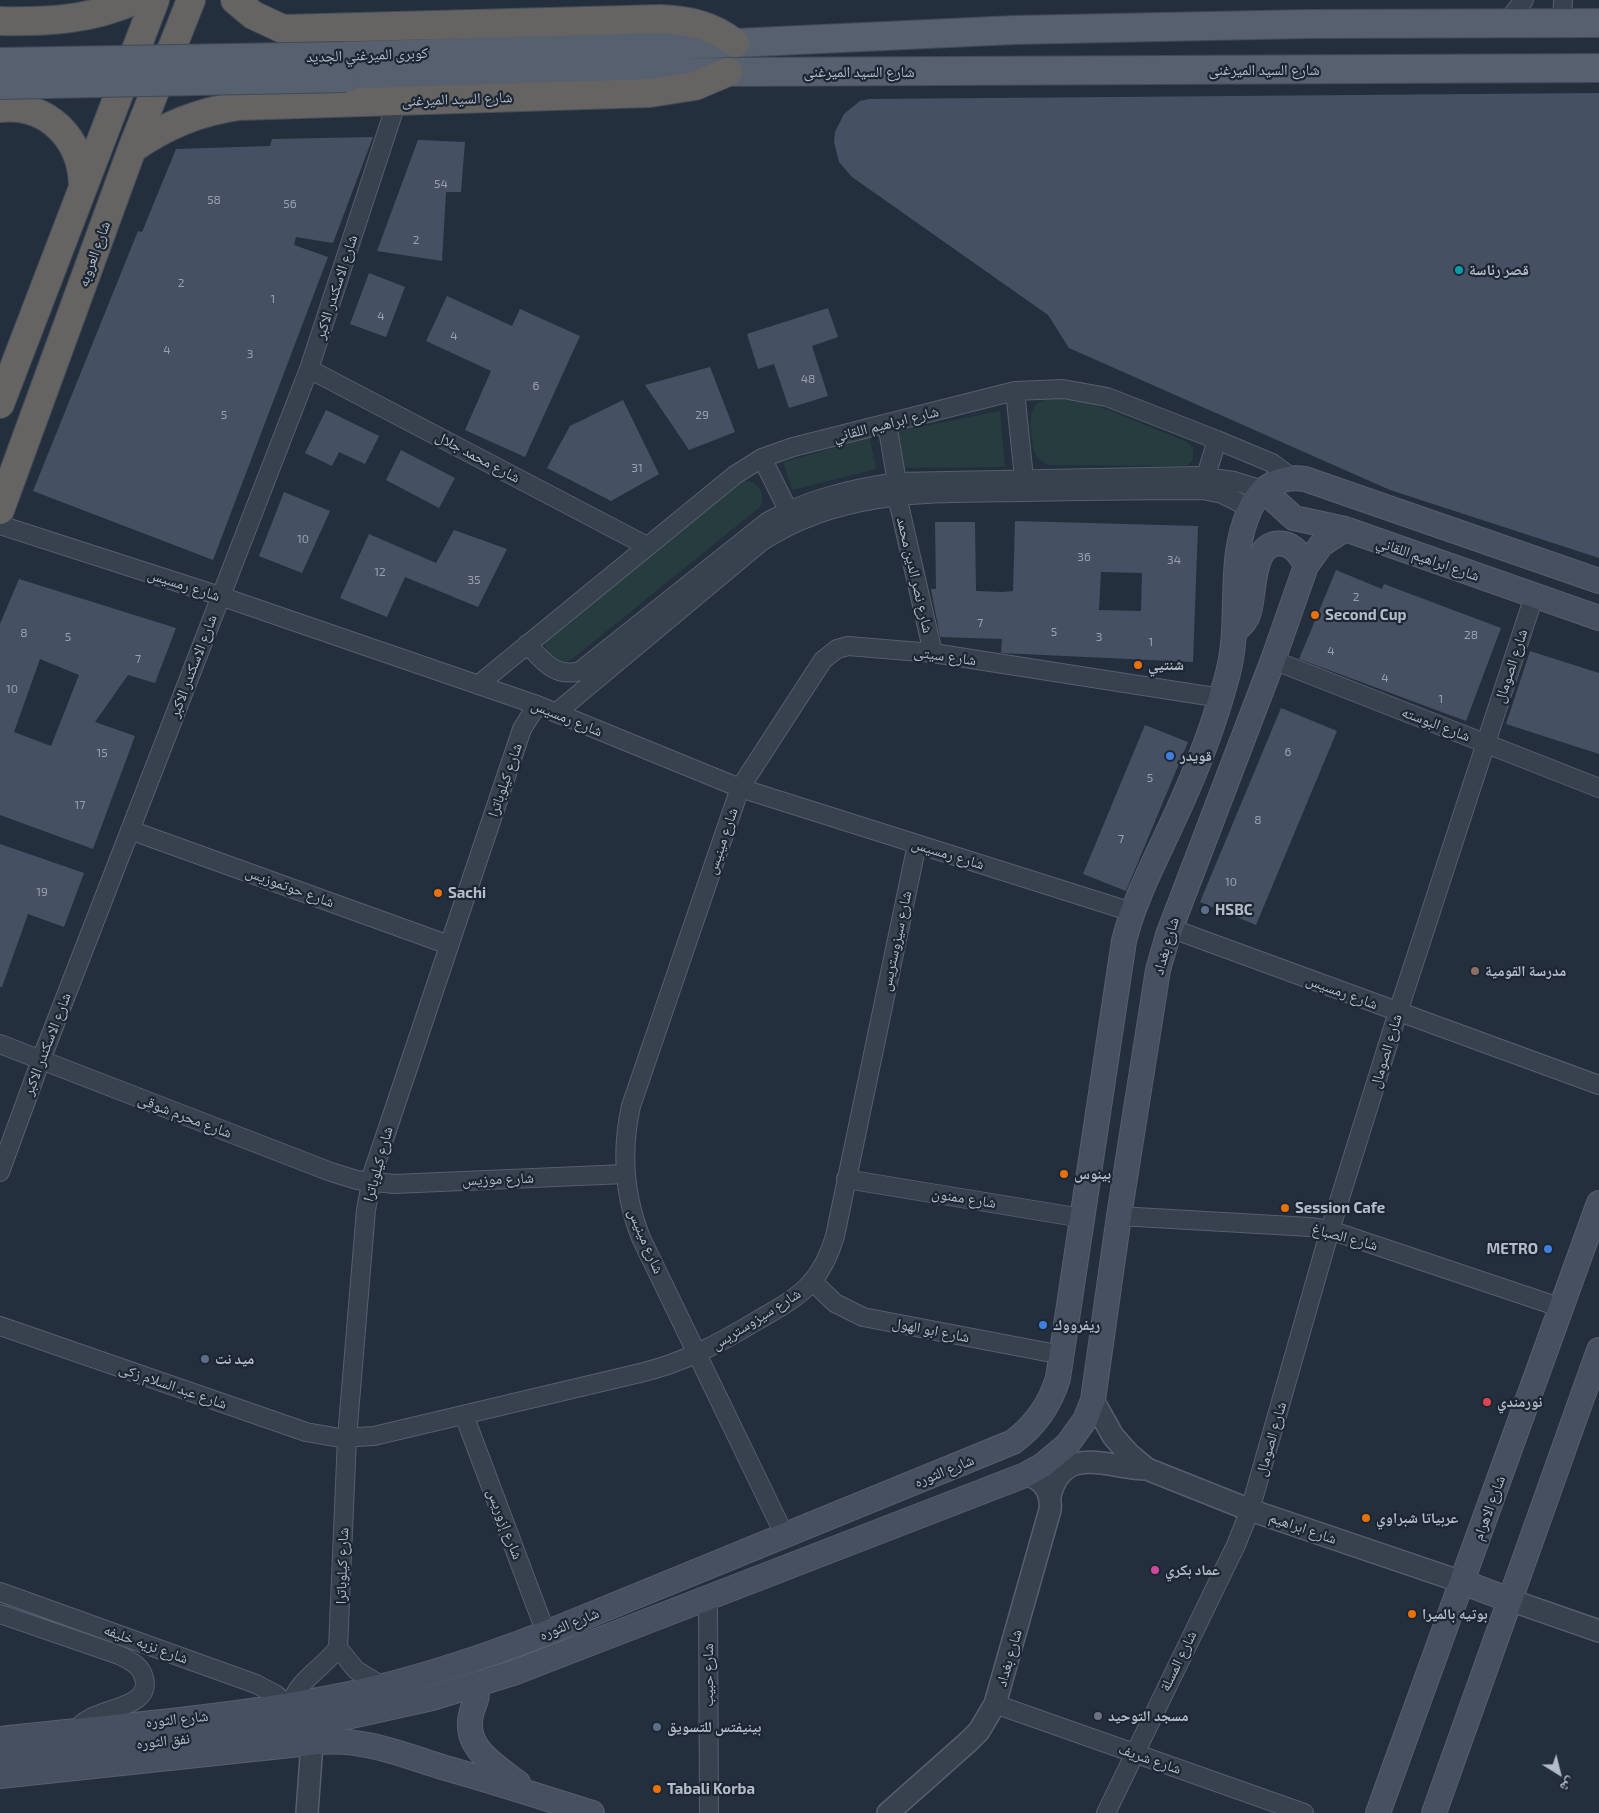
<!DOCTYPE html>
<html>
<head>
<meta charset="utf-8">
<style>
  body { margin:0 }
  #map { position:relative; width:1599px; height:1813px; overflow:hidden; background:#242f3e; font-family:"Exo 2","Noto Naskh Arabic",sans-serif }
  canvas { display:block }
  .north { position:absolute; left:1534px; top:1748px; width:50px; height:50px; -webkit-text-stroke:4px #1d2633; paint-order:stroke; rotate:144deg; font-size:14px; font-weight:700; line-height:20px; text-align:center; color:#b4bcc9 }
  .north::after { content:''; display:block; margin:auto; width:18px; height:22px; background:#b4bcc9; clip-path:polygon(50% 0,100% 100%,50% 72%,0 100%) }
</style>
</head>
<body>
<div id="map">
<canvas width="1599" height="1813"></canvas>
<div class="north">ش</div>
</div>
<script>
const context = document.querySelector('canvas').getContext('2d');
context.lineJoin = 'round';
function fill(path, color) { context.fillStyle = color; context.fill(path, 'evenodd'); }
function trace(path, color, width, dash) { context.strokeStyle = color; context.lineWidth = width; context.lineCap = dash ? 'butt' : 'round'; context.setLineDash(dash || []); context.stroke(path); }
function drawText(font, color, halo, rows, align = 'center') {
  context.font = font + ' "Exo 2","Noto Naskh Arabic",sans-serif'; context.lineWidth = 4.5; context.setLineDash([]); context.textBaseline = 'middle'; context.strokeStyle = halo; context.fillStyle = color; for (const [text, x, y, turn = 0] of rows) {
    context.save(); context.translate(x, y); context.rotate((+turn || 0) * Math.PI / 180); context.textAlign = isNaN(turn) ? turn : align; if (halo) context.strokeText(text, 0, 0); context.fillText(text, 0, 0); context.restore();
  }
}
const green = new Path2D(`
  M1062,397L1096,405L1187,442L1193,447V459L1188,465L1180,466L1049,465C1040,462 1036,457 1033,448C1030,417 1024,398 1062,397Z
  M1000,411L1005,467L901,468L898,431Z
  M870,438L876,469L792,490L783,462Z
  M741,481C757,479 767,492 760,507L571,660L561,663L547,655L545,645L546,640Z`);
const building = new Path2D(`
  M1599,93V558L1390,490L1069,348L1048,315L852,177L839,162L834,142L835,132L844,114L860,101L869,99Z
  M373,137L333,243L296,237L294,245L328,257L213,560L33,491L138,231L142,232L176,149L270,146L272,139Z
  M418,140L465,142L461,192H446L442,261L377,251Z
  M369,273L405,287L386,337L350,324Z
  M447,296L512,326L520,309L580,336L525,457L465,430L491,371L426,341Z
  M828,308L838,337L812,346L828,396L789,408L774,364L758,369L747,334Z
  M710,367L735,432L689,450L645,385Z
  M623,400L659,474L611,501L547,468L570,426Z
  M326,410L379,436L365,464L339,452L332,466L305,453Z
  M401,450L455,478L439,508L386,480Z
  M284,492L330,511L302,573L259,556Z
  M1015,521L1198,526L1193,662L1001,653L1002,639L940,637L931,589H936L935,522H975L976,591L1003,592L1013,591ZM1101,572L1142,573L1141,611L1099,610Z
  M454,530L507,549L478,607L405,577L387,617L340,598L369,534L436,563Z
  M1336,570L1382,589L1384,584L1501,628L1466,721L1299,659Z
  M19,579L176,628L155,683L128,675L95,722L135,736L93,849L0,815V624ZM40,659L79,675L51,746L14,732Z
  M1530,651L1599,673V754L1506,724Z
  M1281,708L1337,731L1256,925L1200,902Z
  M1145,725L1188,742L1126,891L1083,874Z
  M0,844L84,873L64,927L28,914L2,987H0Z`);
const minor = new Path2D(`
  M1500,23L1512,15L1524,0
  M1562,24L1563,0
  M309,369L647,546
  M1015,391L1024,478
  M887,424L897,482
  M762,458L788,510
  M1206,476L1217,440
  M897,496L933,653
  M0,525L220,596L537,705L740,788L1132,912
  M527,644C543,661 555,678 580,671L767,522C807,499 851,489 897,482L1197,476L1234,481L1263,490
  M1273,660L1599,788
  M478,685L735,475L762,458L793,447L1015,391L1063,389L1107,397L1217,440L1272,463L1292,478
  M556,713L761,542C841,489 932,493 1025,492C1084,491 1144,490 1203,490L1222,494L1250,508
  M130,830L449,945
  M1170,928L1599,1085
  M0,1044L331,1172L357,1180L394,1184L625,1174
  M0,1172L41,1060L309,369L397,101
  M846,1179L1082,1218
  M1119,1216L1310,1227L1330,1230L1562,1308
  M812,1281L835,1303L863,1317L1062,1355
  M0,1326L306,1432L340,1438L374,1436L640,1373C683,1363 720,1343 758,1320C777,1309 796,1299 811,1283C823,1269 830,1253 835,1236L917,844
  M464,1415L546,1633
  M785,1536L641,1238C624,1195 621,1151 631,1106L740,788L823,660L837,649L848,646L933,653L1221,698
  M0,1592L256,1684L275,1694L288,1705
  M708,1598L709,1813
  M0,1614L119,1655C129,1660 141,1665 144,1678C153,1712 89,1706 77,1730
  M338,1648L356,1670L382,1686
  M995,1704L1304,1813
  M290,1705C298,1680 323,1668 338,1648L347,1438L366,1210L373,1172L522,729L537,705
  M1106,1813L1236,1545L1250,1510L1330,1230L1398,1012L1534,596`);
const tertiary = new Path2D(`
  M1093,1400L1113,1436L1129,1454L1147,1469L1250,1510L1462,1582
  M1050,1496C1063,1442 1110,1469 1147,1469
  M1510,1600L1599,1631
  M307,1813L312,1743
  M888,1813L968,1742L979,1731L995,1704L1050,1510C1052,1493 1043,1477 1025,1475`);
const secondary = new Path2D(`
  M1263,490L1294,518L1345,529L1599,618
  M1236,630C1241,626 1246,621 1248,615C1256,595 1249,537 1285,544C1295,547 1302,557 1306,566
  M1462,1582L1510,1600
  M474,1685C480,1696 475,1701 472,1711C461,1747 494,1764 518,1783
  M0,1739C108,1727 217,1719 324,1699C400,1685 474,1661 546,1633L1013,1442C1036,1425 1050,1405 1058,1378L1124,941C1135,897 1156,859 1174,819C1196,772 1215,723 1228,673C1242,619 1226,562 1250,509C1260,487 1281,475 1305,479L1599,581
  M0,1759L315,1724L432,1698L516,1672L1025,1475L1043,1465L1067,1445L1085,1420L1093,1400L1119,1216L1158,970L1168,935L1273,660L1306,566L1321,545L1345,529
  M0,1776L319,1742C363,1738 401,1754 442,1767C492,1781 542,1797 592,1813
  M1378,1813L1599,1203
  M1434,1813L1599,1350`);
const primary = new Path2D(`
  M345,56L735,43L1014,30L1308,24L1599,23
  M346,78L728,72L1599,68`);
const trunk = new Path2D(`
  M235,0L253,15L283,29L660,19C688,20 712,25 735,43
  M0,21C47,22 91,20 135,0
  M0,108C48,103 82,139 83,185
  M132,149C166,125 198,112 239,106L650,93L695,86L728,72
  M0,404L155,0
  M0,510L132,149L191,0`);
const primaryBridge = new Path2D(`
  M0,62L345,56
  M0,85L346,78`);
const markers = [
  [1459,270,5,"#0f9aa8"],
  [1315,615,5,"#e8710a"],
  [1138,665,5,"#e8710a"],
  [1170,756,5,"#3f7fe0"],
  [438,893,5,"#e8710a"],
  [1205,910,5,"#5c6f8a"],
  [1475,971,5,"#8d6e63"],
  [1064,1174,5,"#e8710a"],
  [1285,1208,5,"#e8710a"],
  [1548,1249,5,"#3f7fe0"],
  [1043,1325,5,"#3f7fe0"],
  [205,1359,5,"#5c6f8a"],
  [1487,1402,5,"#e0444e"],
  [1366,1518,5,"#e8710a"],
  [1155,1570,5,"#d1479c"],
  [1412,1614,5,"#e8710a"],
  [1098,1716,5,"#6b7280"],
  [657,1727,5,"#5c6f8a"],
  [657,1789,5,"#e8710a"]
];
const numberNames = [
  ["54",441,184],
  ["58",214,200],
  ["56",290,204],
  ["2",416,240],
  ["2",181,283],
  ["1",273,299],
  ["4",381,316],
  ["4",454,336],
  ["4",167,350],
  ["3",250,354],
  ["48",808,379],
  ["6",536,386],
  ["5",224,415],
  ["29",702,415],
  ["31",637,468],
  ["10",303,539],
  ["36",1084,557],
  ["34",1174,560],
  ["12",380,572],
  ["35",474,580],
  ["2",1356,597],
  ["7",980,623],
  ["5",1054,632],
  ["8",24,633],
  ["28",1471,635],
  ["5",68,637],
  ["3",1099,637],
  ["1",1151,642],
  ["4",1331,651],
  ["7",138,659],
  ["4",1385,678],
  ["10",12,689],
  ["1",1441,699],
  ["6",1288,752],
  ["15",102,753],
  ["5",1150,778],
  ["17",80,805],
  ["8",1258,820],
  ["7",1121,839],
  ["10",1231,882],
  ["19",42,892]
];
const streetNames = [
  ["كوبرى الميرغني الجديد",367,55,-2],
  ["شارع السيد الميرغنى",1264,70],
  ["شارع السيد الميرغنى",859,72],
  ["شارع السيد الميرغنى",457,99,-2],
  ["شارع العروبه",94,254,-70],
  ["شارع الاسكندر الاكبر",336,287,-72],
  ["شارع ابراهيم اللقاني",886,424,-14],
  ["شارع محمد جلال",478,457,28],
  ["شارع ابراهيم اللقاني",1428,559,19],
  ["شارع نصر الدين محمد",915,575,77],
  ["شارع رمسيس",184,585,18],
  ["شارع سيتى",945,656,8],
  ["شارع الاسكندر الاكبر",193,666,-69],
  ["شارع الصومال",1511,666,-72],
  ["شارع رمسيس",567,718,22],
  ["شارع البوسته",1436,724,21],
  ["شارع كيلوباترا",505,780,-71],
  ["شارع مينيس",722,841,-71],
  ["شارع رمسيس",948,854,17],
  ["شارع حوتموزيس",290,887,20],
  ["شارع سيزوستريس",896,941,-78],
  ["شارع بغداد",1166,946,-74],
  ["شارع رمسيس",1342,992,20],
  ["شارع الاسكندر الاكبر",47,1044,-69],
  ["شارع الصومال",1386,1051,-73],
  ["شارع محرم شوقى",185,1116,21],
  ["شارع كيلوباترا",378,1164,-75],
  ["شارع موزيس",498,1179,-2],
  ["شارع ممنون",964,1198,9],
  ["شارع الصباغ",1345,1237,15],
  ["شارع مينيس",646,1241,67],
  ["شارع سيزوستريس",756,1319,-32],
  ["شارع ابو الهول",931,1330,11],
  ["شارع عبد السلام زكى",173,1386,19],
  ["شارع الصومال",1271,1439,-74],
  ["شارع الثوره",944,1471,-22],
  ["شارع الاهرام",1489,1508,-70],
  ["شارع إزوريس",505,1524,69],
  ["شارع ابراهيم",1303,1528,19],
  ["شارع كيلوباترا",342,1566,-88],
  ["شارع الثوره",569,1624,-22],
  ["شارع نزيه خليفه",146,1644,20],
  ["شارع بغداد",1009,1658,-74],
  ["شارع المسلة",1178,1661,-64],
  ["شارع حبيب",708,1675,-90],
  ["شارع الثوره",177,1719,-6],
  ["نفق الثوره",163,1741,-6],
  ["شارع شريف",1150,1759,19]
];
const poiNames = [
  ["قصر رئاسة",1469,270],
  ["Second Cup",1325,615],
  ["شنتيي",1148,665],
  ["قويدر",1180,756],
  ["Sachi",448,893],
  ["HSBC",1215,910],
  ["مدرسة القومية",1485,971],
  ["بينوس",1074,1174],
  ["Session Cafe",1295,1208],
  ["METRO",1538,1249,"right"],
  ["ريفرووك",1053,1325],
  ["ميد نت",215,1359],
  ["نورمندي",1497,1402],
  ["عربياتا شبراوي",1376,1518],
  ["عماد بكري",1165,1570],
  ["بوتيه بالميرا",1422,1614],
  ["مسجد التوحيد",1108,1716],
  ["بينيفتس للتسويق",667,1727],
  ["Tabali Korba",667,1789]
];
fill(green, '#263c3f');
fill(building, '#455162');
trace(minor, '#565f6c', 20);
trace(tertiary, '#565f6c', 24);
trace(secondary, '#565f6c', 26);
trace(primary, '#414a57', 30);
trace(trunk, '#434c59', 30);
trace(minor, '#38414e', 18);
trace(tertiary, '#38414e', 21);
trace(secondary, '#465061', 24);
trace(primary, '#56606e', 28);
trace(trunk, '#656462', 28);
trace(primaryBridge, '#414a57', 30, []);
trace(primaryBridge, '#56606e', 28);
for (const [x, y, r, color] of markers) { const dot = new Path2D(); dot.arc(x, y, r, 0, 2 * Math.PI); context.fillStyle = color; context.fill(dot); trace(dot, '#1d2633', 2); }
drawText('12px', '#98a1af', null, numberNames);
drawText('15px', '#b4bcc9', '#1d2633', streetNames);
drawText('bold 15px', '#b4bcc9', '#1d2633', poiNames, 'left');
</script>
</body>
</html>
